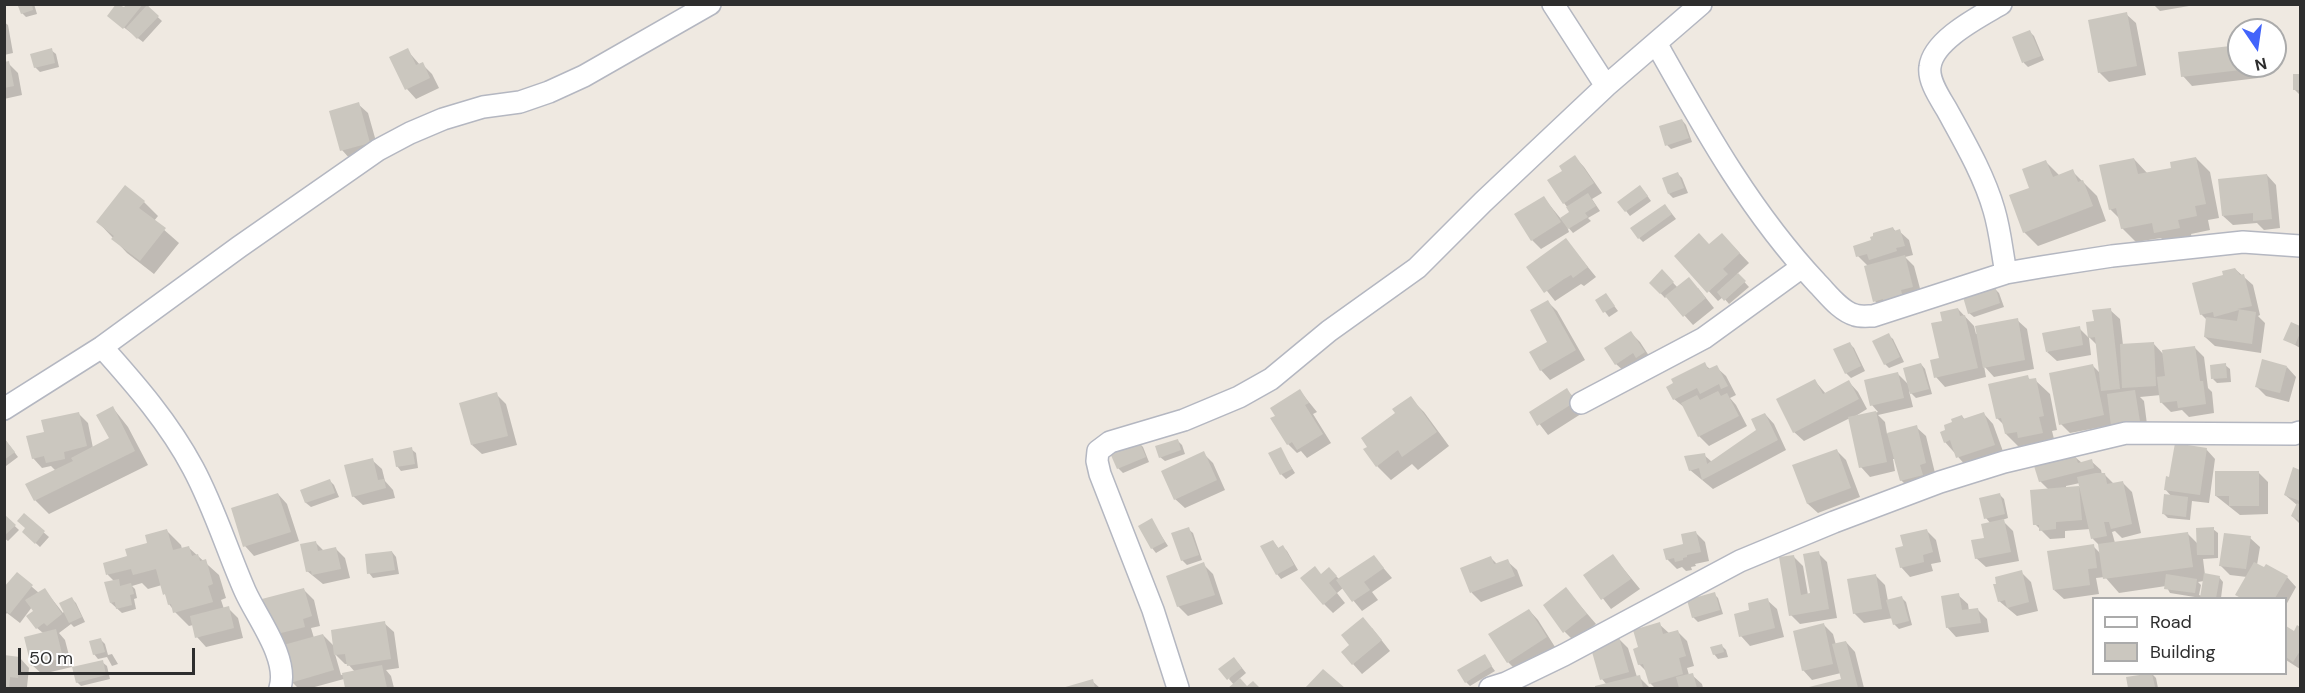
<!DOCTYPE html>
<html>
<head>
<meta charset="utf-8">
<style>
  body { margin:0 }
  #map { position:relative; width:2305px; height:693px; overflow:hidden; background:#efe9e1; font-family:"DM Sans",sans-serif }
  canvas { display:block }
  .frame { position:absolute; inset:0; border:6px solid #2e2e2e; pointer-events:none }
  .legend { position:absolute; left:2092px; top:597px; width:195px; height:78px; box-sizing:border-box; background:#fff; border:2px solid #ababab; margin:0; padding:8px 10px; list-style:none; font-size:18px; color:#2e2e2e }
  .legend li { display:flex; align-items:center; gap:12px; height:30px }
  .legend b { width:30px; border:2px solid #ababab }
  .north { position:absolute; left:2227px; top:18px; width:60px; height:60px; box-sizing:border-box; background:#fff; border:2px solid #ababab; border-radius:50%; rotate:167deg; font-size:16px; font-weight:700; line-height:24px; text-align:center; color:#2e2e2e }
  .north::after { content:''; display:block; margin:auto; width:21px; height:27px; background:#4264fb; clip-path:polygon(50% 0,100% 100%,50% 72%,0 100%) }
  .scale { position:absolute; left:18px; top:648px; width:177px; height:27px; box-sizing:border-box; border:3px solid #2e2e2e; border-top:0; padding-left:8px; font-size:18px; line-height:21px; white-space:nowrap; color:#2e2e2e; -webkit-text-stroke:4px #fff; paint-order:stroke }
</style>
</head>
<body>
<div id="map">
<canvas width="2305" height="693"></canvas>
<div class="frame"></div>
<ul class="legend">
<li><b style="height:8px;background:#fff"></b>Road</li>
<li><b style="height:16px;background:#cbc7bf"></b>Building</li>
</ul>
<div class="north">N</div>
<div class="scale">50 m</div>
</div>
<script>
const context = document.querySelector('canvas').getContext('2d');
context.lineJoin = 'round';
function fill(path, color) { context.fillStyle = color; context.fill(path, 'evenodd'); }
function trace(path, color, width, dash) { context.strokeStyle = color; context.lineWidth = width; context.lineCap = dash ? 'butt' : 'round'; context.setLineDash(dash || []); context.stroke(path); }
const shadow = new Path2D(`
  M25,4H34L37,14L26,17L22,13Z
  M118,4L125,9L129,4H149L148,8L162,21L143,42L109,16Z
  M2153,4H2189V6L2160,11Z
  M2126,14L2136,23L2146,75L2109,82L2099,72Z
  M4,22L8,25L13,53L4,55Z
  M2030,32L2034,36L2044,60L2028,67L2024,63L2014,38Z
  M2239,47V66H2257L2258,78L2192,86L2183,76Z
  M51,50L56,54L59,67L40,72L35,67Z
  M407,50L420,65L422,64L432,74L439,88L416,99L407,89L391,57Z
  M8,63L18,73L22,95L4,99V64Z
  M2295,76H2300V95L2294,89Z
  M358,104L368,113L379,152L351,160L342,150Z
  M1682,120L1686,125L1692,142L1671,149L1667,145Z
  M1575,157L1584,167L1602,193L1592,199L1600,211L1588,218L1591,221L1573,233L1567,226L1569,232L1541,249L1532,240L1544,198L1561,219L1571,212L1564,203V171Z
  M2196,158L2210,172L2219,218L2208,220L2210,230L2191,234L2193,242L2170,246L2161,238L2136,242L2122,228L2120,219L2110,209L2134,159L2148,174L2173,169Z
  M2046,162L2060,176L2072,171L2097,196L2106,221L2038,246L2024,232L2031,188Z
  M1678,174L1682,178L1688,193L1673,198L1669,194Z
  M2267,175L2276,185L2280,228L2264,230L2257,223L2233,225L2223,216Z
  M1644,191L1651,201L1630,216L1619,202Z
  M144,202L158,216L154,221L179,243L154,274L127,253L98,222Z
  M1669,210L1676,219L1643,242L1639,238Z
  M1893,228L1896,232L1899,231L1909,240L1913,255L1905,257L1914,266L1922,296L1884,311L1875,301L1868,266L1858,256L1873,241Z
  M1566,240L1596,277L1584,286L1581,284L1555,301L1528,267Z
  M1731,244L1749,263L1737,274L1749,287L1729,304L1723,297L1718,301L1676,256L1710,246Z
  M2235,269L2253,285L2260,315L2258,316L2265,323L2261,353L2215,346L2205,337L2207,320L2201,314L2224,276Z
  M1662,271L1678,288H1698L1714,308L1693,325L1667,296L1665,298L1651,283Z
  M1994,288L1999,293L2004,307L1974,317L1969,313Z
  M1606,295L1618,311L1609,317L1597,301Z
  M1548,302L1557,311L1585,360L1550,380L1541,370L1549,342Z
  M1958,309L1974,326L1976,334L2017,320L2027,329L2034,369L1994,377L1984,366L1986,377L1945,387L1936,377L1941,359L1944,322Z
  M2110,310L2120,319L2123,345L2153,343L2164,355L2195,348L2204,357L2208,388L2212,392L2214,413L2189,417L2182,410L2171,412L2161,402V395L2140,397L2144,401L2148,432L2112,425L2070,433L2061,424L2093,366L2101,374L2098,346L2089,337L2095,322Z
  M2292,324L2300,328V348L2285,339Z
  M2079,328L2089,338L2091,355L2057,361L2047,352Z
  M1631,333L1640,342L1653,362L1626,373L1616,364Z
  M1888,335L1893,339L1904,362L1889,368L1885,364Z
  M1849,343L1854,348L1865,371L1851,378L1846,373Z
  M1704,364L1710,369L1716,367L1726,376L1736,395L1730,398L1736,405L1747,426L1709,446L1699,436L1685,408L1674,399Z
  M1921,364L1925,369L1932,394L1916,398L1909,391L1913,407L1878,415L1885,422L1887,434L1916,427L1926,436L1935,473L1929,474L1931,484L1910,489L1901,480L1895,459H1893L1895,471L1870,477L1861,467L1850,418L1804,441L1794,432L1815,381L1826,394L1849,382L1858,392L1867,409L1854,417L1878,412L1872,405L1897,373L1909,385Z
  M2225,365L2230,369L2231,382L2217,383L2213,379Z
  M2287,367L2296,377L2289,402L2266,396L2256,386Z
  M2027,377L2031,380H2035L2050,394L2057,430L2052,431L2056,447L2020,448L2006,434L2004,425L1997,418Z
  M1567,390L1576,400L1584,412L1548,435L1531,413Z
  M1300,391L1317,412L1313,414L1331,443L1307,458L1301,451L1297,453L1288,444Z
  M496,394L506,404L517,445L482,454L472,445Z
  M1410,398L1424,412L1449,446L1418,470L1412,464L1391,480L1377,466L1397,413Z
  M113,408L128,427L148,465L49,514L35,500L56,471L51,466L42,468L33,458L46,433L78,413L88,423L93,448L111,439Z
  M1765,414L1774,424L1786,450L1713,489L1690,470L1704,455L1712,462L1758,431Z
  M1984,414L1993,424L2004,454L1967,467L1945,442L1962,416L1965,420Z
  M4,438L18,457L6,466L4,464Z
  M1177,440L1182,445L1185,454L1165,461L1160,457Z
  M1139,443L1143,447L1149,462L1123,473L1118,468Z
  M411,449L416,453L418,468L401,471L397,466Z
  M1280,449L1295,473L1286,479L1281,474Z
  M2206,449L2215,459L2209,503L2192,501L2190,520L2168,518L2163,513L2172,497L2165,489L2171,479Z
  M1836,450L1846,460L1860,497L1818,513L1808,504L1794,466Z
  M1203,453L1213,463L1225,490L1185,508L1175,499Z
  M2075,457L2082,463L2091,461L2101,470L2102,475L2104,474L2114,484L2122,482L2132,492L2141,533L2122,538L2115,531L2112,532L2115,543L2187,533L2198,544L2213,529L2218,533V558L2203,559L2205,575L2219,577L2223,582L2221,598H2201L2170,593L2166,586L2119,593L2105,577L2096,578L2099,594L2064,599L2054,590L2093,546L2101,554L2100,546L2093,539L2090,529L2065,531V538L2050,539L2035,524L2049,490L2040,481ZM2080,483L2081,487L2066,488V486ZM2204,581L2202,596L2199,595L2201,585L2198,582Z
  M372,460L382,469L385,481L393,490L395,498L363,505L353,496Z
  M2294,469L2300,471V524L2292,516L2297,505L2285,495Z
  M2258,472L2268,482V514L2240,515L2216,496Z
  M330,481L334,485L339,497L311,507L306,503L302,491Z
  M278,494L287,504L299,541L254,556L245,546Z
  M1999,494L2004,499L2008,518L2002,520L2013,531L2019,561L1986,567L1976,558L1991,524L1986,518Z
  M4,516L19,530L8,541L4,538Z
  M25,516L49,537L40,547L28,536Z
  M1151,520L1168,546L1156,553L1152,548Z
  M1188,529L1193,533L1202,560L1187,565L1182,560Z
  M1926,530L1936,540L1941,562L1931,564L1933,571L1910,577L1901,567L1904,547Z
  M167,531L181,545L182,549L188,547L219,575L226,598L221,600L224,609L228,608L238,618L243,638L206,647L197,637L193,625L189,626L175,612L169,604L162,585L148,589L142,583L132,586L135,589L137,598L134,599L136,609L122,613L111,603L114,581L108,575L105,564L129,557Z
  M1695,532L1705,542L1709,561L1695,564L1696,566L1691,567L1692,570L1686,571L1682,567L1677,569L1667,559L1685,545Z
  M2250,538L2260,547L2257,565L2287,577L2296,587L2286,605V598H2241L2237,595L2247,577L2230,575L2220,565Z
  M1273,541L1279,549L1283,547L1287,551L1298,570L1281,579L1277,574Z
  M315,542L325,552L336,549L345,558L350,578L323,584L307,571Z
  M392,552L396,557L399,574L373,578L369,573Z
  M1818,553L1827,562L1837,618L1800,624L1791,615L1793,556L1803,566L1808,595L1812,594Z
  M1613,556L1640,589L1611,609L1585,575Z
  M1374,557L1392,578L1372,592L1378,600L1362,611L1343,588L1337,593L1345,603L1333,613L1324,604L1322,575L1329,569L1340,580Z
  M1490,557L1498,565L1507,561L1517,570L1523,586L1481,602L1472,593L1462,568Z
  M1203,564L1213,574L1223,604L1188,616L1178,606Z
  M2021,572L2031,582L2038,611L2017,616L1999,601Z
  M17,574L39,593L45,590L63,613L72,599L76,603L85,622L74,627L71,624L59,633L65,640L72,667L42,674L32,665L43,633L37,628L35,611L32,607L20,623L7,613L4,616V590Z
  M1876,576L1885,585L1888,601L1901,597L1906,602L1912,625L1899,629L1894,624L1893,618L1864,623L1854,613Z
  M1566,589L1596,624L1574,641L1565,632Z
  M304,590L314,600L320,626L311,628L314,638L323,635L335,647L384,623L394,632L399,668L386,670L391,676L394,688H346L344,679L311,688H298L292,682L274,634ZM335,654L345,664H348L355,672L341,675Z
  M1714,594L1718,598L1723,614L1698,622L1693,617Z
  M1958,595L1968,604L1969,611L1978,610L1987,619L1989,632L1956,637L1947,627Z
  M1767,600L1777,609L1784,637L1750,646L1741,636L1751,611Z
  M1529,610L1538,620L1555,647L1517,671L1508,662Z
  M1659,624L1670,634L1678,632L1687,641L1694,666L1687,668L1689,675H1692L1702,684L1703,688H1655L1650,683L1647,672L1639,664L1640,648Z
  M1824,625L1833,634L1836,645L1846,642L1855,652L1864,688H1810L1843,680L1841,673L1812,680L1803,670Z
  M2298,627L2300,629V669L2286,660V628L2294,633Z
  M1372,628L1390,651L1362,674L1353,664Z
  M1619,639L1628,648L1637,677H1639L1650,688H1597L1607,685L1602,679Z
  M101,640L105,644L108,655L112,654L118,664L112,666L107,657L98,659L94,654Z
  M1722,646L1726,650L1728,657L1718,659L1714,654Z
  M1484,656L1495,671L1470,686L1466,682Z
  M4,657L20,658L29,668L27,687L4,688Z
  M102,662L107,666L110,679L81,686L77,682Z
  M1238,663L1246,673L1239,679L1248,688L1253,683L1258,688H1230L1234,685L1229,679Z
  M2152,674L2156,678L2158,688H2129L2127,678Z
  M1092,681L1100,688H1065Z`);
const building = new Path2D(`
  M24,4H32L33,10L21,14L18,6Z
  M116,4L124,7L127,4H143L123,29L107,16Z
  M147,5L159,16L137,39L126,28Z
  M2127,12L2137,66L2098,73L2088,20Z
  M2030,30L2041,56L2022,63L2012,37Z
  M2239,45V66H2249V69L2181,77L2178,52Z
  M52,48L55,63L34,68L30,54Z
  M408,48L416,65L423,62L430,78L405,90L389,57Z
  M9,61L14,86L4,88V62Z
  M2293,74H2300V90H2293Z
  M359,102L370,143L340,151L329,111Z
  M1682,119L1689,138L1665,146L1659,126Z
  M1575,155L1594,183L1563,204L1547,180L1562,171L1559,166Z
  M2196,157L2206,204L2195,206L2197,216L2178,220L2180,228L2154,233L2152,223L2121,229L2116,208L2109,210L2099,165L2134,158L2138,174L2171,168L2170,162Z
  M2046,160L2053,177L2073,169L2078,182L2083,180L2093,206L2023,233L2009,195L2029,188L2022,169Z
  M1678,172L1684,188L1668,194L1662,178Z
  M2267,174L2272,219L2253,221V213L2222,216L2218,179Z
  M125,185L145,201L139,208L166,228L140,261L111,239L114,236L96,222Z
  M1640,185L1648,196L1625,212L1617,202Z
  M1588,193L1596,206L1585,213L1588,217L1568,229L1560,218L1569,212L1566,207Z
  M1544,196L1561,222L1531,241L1514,214Z
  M1665,204L1672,214L1638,239L1630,228Z
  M1893,227L1894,231L1900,229L1905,246L1896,248L1897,251L1869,260L1867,254L1856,257L1853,246L1871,240L1870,237L1873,236V233Z
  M1699,233L1709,244L1722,233L1740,253L1723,269L1728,274L1707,293L1674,256Z
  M1566,238L1588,267L1573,278L1571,275L1564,279L1544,293L1526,267Z
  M1905,255L1913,287L1901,290L1904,302L1885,307L1883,299L1873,302L1864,266Z
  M2235,268L2240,275L2244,274L2252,306L2237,309L2256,312L2252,344L2204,337L2206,317L2237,321L2239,310L2214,317L2213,312L2200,315L2192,283L2223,275L2222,271Z
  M1662,269L1674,282L1660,294L1649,283Z
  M1738,273L1746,281L1724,301L1717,292Z
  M1689,277L1706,298L1683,317L1665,296Z
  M1995,286L2000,303L1968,314L1963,297Z
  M1606,293L1615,306L1603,313L1595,300Z
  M1548,300L1576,350L1540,371L1529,352L1547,342L1530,310Z
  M1958,308L1960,316L1965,315L1978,368L1934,378L1930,360L1939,358L1931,323L1942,321L1940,312Z
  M2111,308L2120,389L2101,391L2095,337L2088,338L2086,322L2094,321L2092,310Z
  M2018,318L2025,360L1983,368L1975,326Z
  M2291,322L2300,326V333L2295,345L2283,340Z
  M2080,326L2083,345L2046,352L2042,333Z
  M1631,331L1645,352L1636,358L1633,353L1615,365L1604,348Z
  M1889,333L1900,357L1884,365L1872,341Z
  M1850,342L1861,366L1845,374L1833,349Z
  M2154,342L2156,386L2122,388L2120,344Z
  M2195,346L2200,381H2203L2206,404L2178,408L2177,401L2160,403L2157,377L2165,376L2162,350Z
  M2262,359L2287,366L2280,393L2255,387Z
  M1705,362L1708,369L1717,365L1728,386L1721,389L1719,384L1700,394L1697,388L1673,400L1666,387L1673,383L1671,379Z
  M1921,363L1929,389L1910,394L1903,368Z
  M2226,363L2227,378L2211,379L2210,365Z
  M2093,364L2104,415L2059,425L2049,373Z
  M1898,372L1904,398L1870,406L1864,380Z
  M2028,375L2029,379L2036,378L2044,416L2039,417L2043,433L2018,438L2017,432L2005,434L2001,418L1996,419L1988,384Z
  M1815,379L1823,394L1849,380L1859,399L1793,433L1776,399Z
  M1567,388L1575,402L1537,426L1529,412Z
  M1300,389L1309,403L1305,405L1323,434L1297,450L1292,442L1287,445L1270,418L1275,416L1270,408Z
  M2135,390L2140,422L2111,426L2107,394Z
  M1718,391L1721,396L1727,393L1739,416L1698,437L1681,403L1697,395L1700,400Z
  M497,392L508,436L471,445L459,403Z
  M1411,396L1437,432L1402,457L1398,450L1376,467L1363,449L1367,447L1361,438L1395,413L1392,409Z
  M113,406L135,451L34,501L25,484L73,461L71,458L109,438L96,415Z
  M1876,411L1887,462L1859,468L1848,417Z
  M79,412L87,446L64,452L65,459L46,463L44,456L32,459L26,436L44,432L41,420Z
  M1984,412L1995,445L1956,458L1950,440L1944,443L1940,432L1945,430L1944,425L1952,422L1951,419L1962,415L1963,419Z
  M1765,413L1778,440L1702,480L1699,468L1689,471L1684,456L1705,453L1707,464L1756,430L1751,419Z
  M1917,425L1926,463L1920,465L1923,475L1900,481L1887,433Z
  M4,438L15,452L4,460Z
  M1178,439L1181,450L1159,458L1155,446Z
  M1139,441L1146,457L1117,469L1110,453Z
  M2175,443L2207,448L2200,495L2164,490L2166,476L2169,477Z
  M412,447L415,464L396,467L393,451Z
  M1281,447L1292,469L1280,475L1268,453Z
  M1837,449L1851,488L1807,504L1792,465Z
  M1204,451L1217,480L1174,500L1161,471Z
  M2075,455L2078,463L2092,459L2094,468L2039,482L2034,466Z
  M373,458L378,480L384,479L386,488L352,497L344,465Z
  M2293,467L2300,470V501L2284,495Z
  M2215,471H2259V506H2229V496H2215Z
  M2096,473H2105L2107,484L2123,481L2132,524L2111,529L2109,522H2104L2107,536L2091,539L2077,477Z
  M330,479L335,493L305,503L300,490Z
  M2079,486L2082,520L2056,522V529L2039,531V525H2033L2030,490Z
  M278,493L291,532L243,547L231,508Z
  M2000,493L2005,514L1984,519L1979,498Z
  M2164,494L2188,497L2186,517L2162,514Z
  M2297,503L2300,505V521L2291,516Z
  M24,513L45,531L35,544L22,532L25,528L17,521Z
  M4,514L16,525L4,536Z
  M1152,518L1165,542L1151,549L1138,526Z
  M2004,519L2011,552L1975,559L1971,540L1984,538L1981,524Z
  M1189,527L1199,555L1181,561L1171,533Z
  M2214,527V555H2197L2196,528Z
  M167,529L173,550L189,546L192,556L198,554L200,561L206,559L213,584L208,586L213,602L173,613L171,604L168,605L165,594L163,595L156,569L133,575L131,569L106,575L103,563L127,556L125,549L147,543L145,535Z
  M1927,529L1933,552L1923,555L1924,562L1900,568L1895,548L1903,546L1900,535Z
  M1696,531L1701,552L1687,555V557L1683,558V560L1675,562L1674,558L1666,560L1663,549L1683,544L1681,534Z
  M2188,532L2193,567L2103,579L2098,544Z
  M2224,533L2251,536L2246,569L2219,566Z
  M1273,540L1278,548L1283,545L1294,565L1276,575L1260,546Z
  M316,541L318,551L336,547L341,569L312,575L311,571L306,572L300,544Z
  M2094,544L2097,568L2088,569L2090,585L2053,590L2047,551Z
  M392,551L395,570L367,574L365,554Z
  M1819,551L1829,609L1789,616L1779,557L1794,555L1801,595L1810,593L1803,554Z
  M1613,554L1631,579L1601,600L1583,575Z
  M1374,555L1384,568L1364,582L1370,590L1352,602L1336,580Z
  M1491,556L1494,564L1508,559L1515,576L1470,593L1460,568Z
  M1204,562L1215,595L1177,607L1166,576Z
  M2254,562L2264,567L2266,564L2288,576L2275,598H2241L2235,595Z
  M1315,566L1321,574L1329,567L1337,576L1329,583L1337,593L1323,605L1300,578Z
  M2022,570L2029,602L2007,608L2005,600L1998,602L1993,584H1996L1995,577Z
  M17,572L33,585L10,614L4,610V587Z
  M2204,573L2220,576L2216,598H2200Z
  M1876,574L1882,609L1853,614L1847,579Z
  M2166,574L2197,579L2195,593L2164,589Z
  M119,579L120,586L131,583L134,594L130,595L132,605L116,609L115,602L110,603L104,582Z
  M1566,587L1587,614L1563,633L1543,605Z
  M45,588L62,614L47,626L44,623L36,629L26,616L33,611L25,600Z
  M304,588L312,616L303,619L305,627L273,635L258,600Z
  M1715,592L1720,610L1692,618L1687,600Z
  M1959,593L1962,610L1978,608L1981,623L1946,628L1941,596Z
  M1902,596L1909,621L1893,625L1886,600Z
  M72,597L82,617L69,623L59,603Z
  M1768,598L1775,628L1739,637L1734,614L1749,610L1748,603Z
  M229,606L234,628L195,638L190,616Z
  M1529,609L1547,637L1507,663L1488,634Z
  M1363,617L1382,640L1352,665L1341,652L1349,645L1341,635Z
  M385,621L391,659L347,666L345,654L334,655L331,630Z
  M1660,622L1663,634L1678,630L1686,656L1679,658L1683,674L1649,684L1643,664L1638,665L1633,649L1638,647L1633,630Z
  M1824,623L1833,664L1802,671L1793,631Z
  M2297,625L2300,627V651L2293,662L2286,657V626L2294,631Z
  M56,629L63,658L31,666L24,637Z
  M323,634L334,670L290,683L280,646Z
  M1619,637L1629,672L1600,680L1590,645Z
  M101,638L105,652L93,655L89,641Z
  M1846,641L1858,688H1805L1841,679L1832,644Z
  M1722,644L1724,652L1713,655L1710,647Z
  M1485,654L1492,666L1465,683L1457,670Z
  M4,655L20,657L18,678L10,677L9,688H4Z
  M1234,657L1242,668L1227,680L1218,669Z
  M103,660L106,675L76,683L72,667Z
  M382,665L387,688H345L342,673Z
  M1323,669L1345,688H1305Z
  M1693,673L1697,688H1679L1676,677Z
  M2146,674H2152L2155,687L2128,688L2126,677Z
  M1640,675L1643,688H1595V686Z
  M1240,678L1247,686L1253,681L1260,688H1228Z
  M1093,679L1095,688H1062Z`);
const minor = new Path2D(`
  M1553,4L1606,86
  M2001,4C1979,17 1933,40 1930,67C1928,81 1940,98 1947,110C1964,141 1984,175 1994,210C2000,230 2002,252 2006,273
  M1656,43C1704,128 1749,210 1817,283C1827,293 1840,311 1855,315C1860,317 1868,316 1873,316L2006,273L2041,267L2112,256L2243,242L2300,246
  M102,347C136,385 169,423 193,468C214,507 227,550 245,591C257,618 289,658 280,688
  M1581,403L1704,338L1802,267
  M4,409L102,347L239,247L378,150L410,133L443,119L483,107L520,102L549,92L584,76L710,4
  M1178,688L1153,610L1100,474L1097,461L1098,451L1110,442L1184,420L1239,397L1271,379L1329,331L1417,268L1483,202L1606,86L1701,4
  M1490,688L1506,683L1564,655L1740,561L1834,522L1940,482L2004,462L2126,433L2294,434L2300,432`);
fill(shadow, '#0003');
fill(building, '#cbc7bf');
trace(minor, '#b4b7c1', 24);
trace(minor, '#fff', 21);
</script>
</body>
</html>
